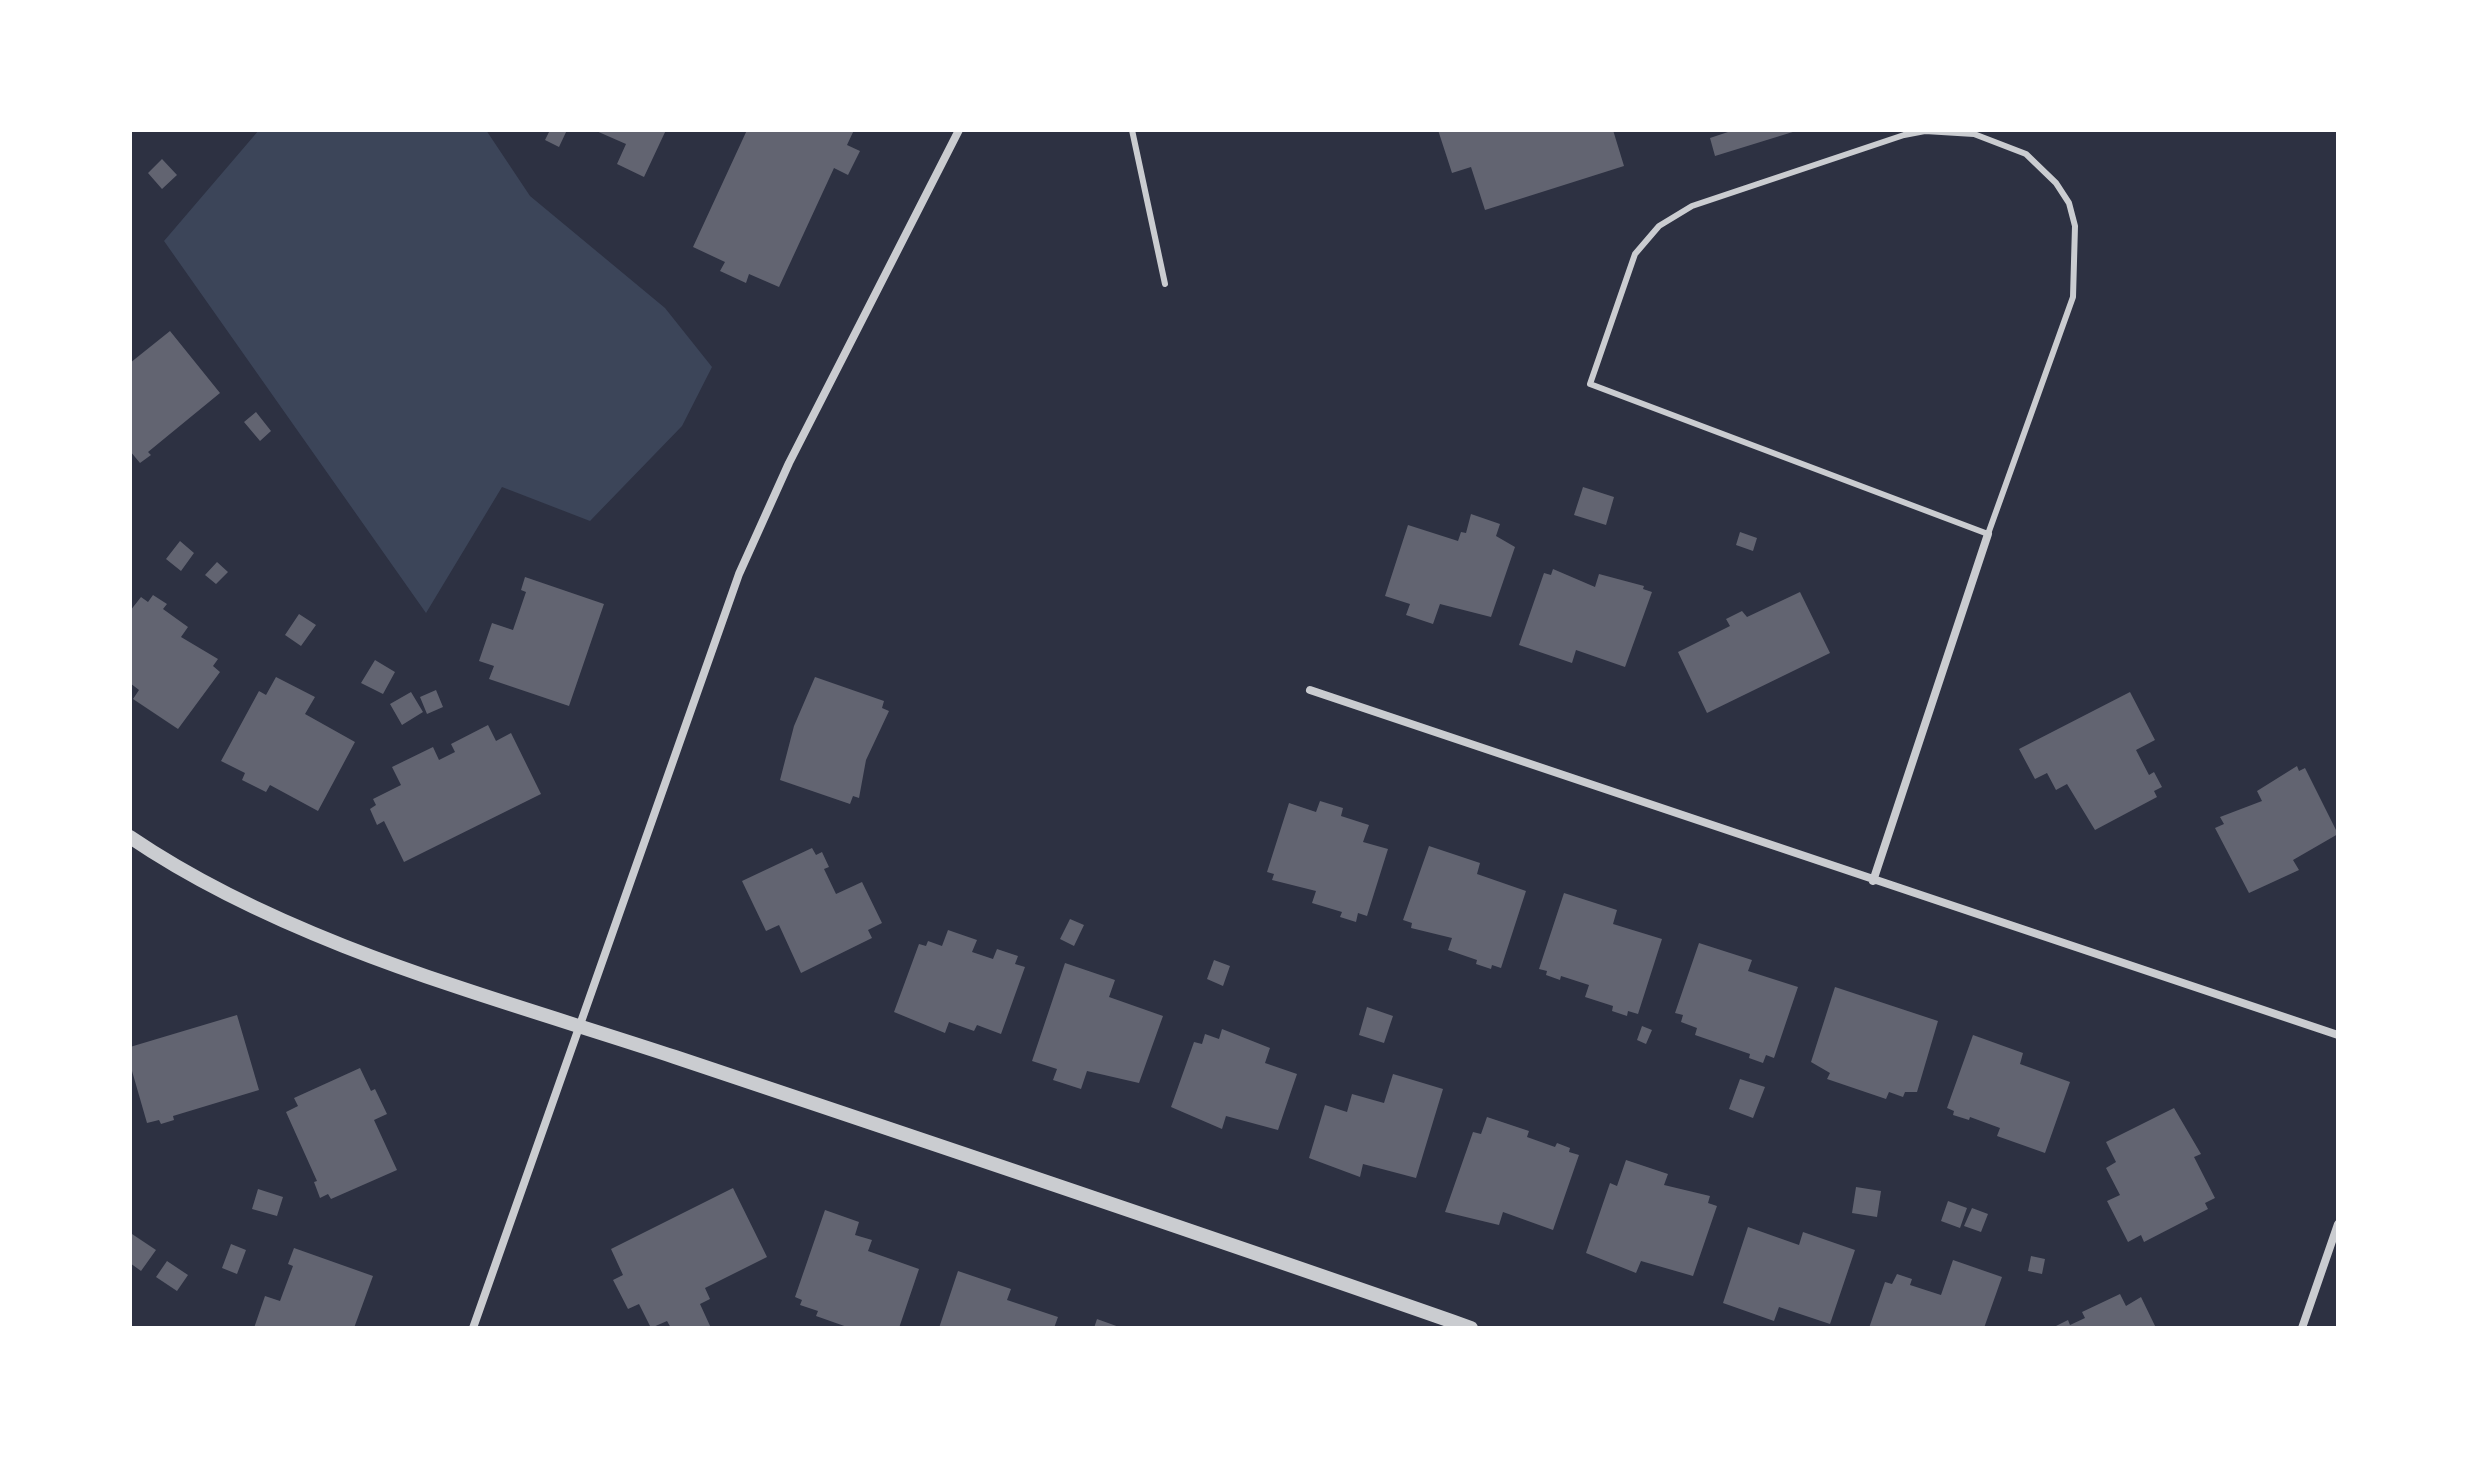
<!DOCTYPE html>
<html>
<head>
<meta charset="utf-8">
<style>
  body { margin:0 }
  #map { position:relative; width:2468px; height:1458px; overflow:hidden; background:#2d3142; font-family:"Public Sans",sans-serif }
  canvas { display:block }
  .frame { position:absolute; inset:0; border:132px solid #fff; pointer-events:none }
</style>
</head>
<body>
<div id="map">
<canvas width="2468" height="1458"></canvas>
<div class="frame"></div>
</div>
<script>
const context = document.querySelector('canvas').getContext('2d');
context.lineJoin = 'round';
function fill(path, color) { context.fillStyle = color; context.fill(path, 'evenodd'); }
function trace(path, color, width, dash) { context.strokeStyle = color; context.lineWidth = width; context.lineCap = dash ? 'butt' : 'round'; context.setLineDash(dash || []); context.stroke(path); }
const green = new Path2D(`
  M259,130H486L530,196L665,308L712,367L682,426L590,521L502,487L426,613L164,241Z`);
const building = new Path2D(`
  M550,130H567L559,147L545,140Z
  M594,130H666L644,177L617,164L626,144Z
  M747,130H854L847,145L860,151L848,175L834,168L779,287L749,274L746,283L720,271L725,262L693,247Z
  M1438,130H1613L1624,166L1485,210L1471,167L1452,173Z
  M1734,130H1796V131L1715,156L1710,138Z
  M162,159L177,175L162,189L148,173Z
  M170,331L220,393L148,452L151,455L140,463L130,451V363Z
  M256,412L271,431L260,441L244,422Z
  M1583,487L1614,497L1606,525L1574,515Z
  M1471,514L1500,524L1496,536L1515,547L1491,617L1440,604L1433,624L1406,615L1410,604L1385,596L1408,525L1458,541L1461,532L1466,533Z
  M1740,532L1757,538L1753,551L1736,545Z
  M180,541L194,553L181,571L166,559Z
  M217,562L228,572L216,584L205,575Z
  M1553,569L1595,587L1599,574L1644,586L1643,589L1652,592L1625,667L1576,650L1572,663L1519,645L1544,573L1551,575Z
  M525,577L604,604L569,706L489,679L494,666L479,661L492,623L513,630L526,592L521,590Z
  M1800,592L1830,653L1707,713L1678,652L1730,626L1726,619L1742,611L1747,617Z
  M153,595L167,604L163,609L188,627L181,637L218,659L213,666L220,672L178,729L133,699L139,690L130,683V611L141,597L148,602Z
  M299,614L316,625L301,646L285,635Z
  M375,660L395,672L383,694L361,683Z
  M276,677L315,697L305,714L355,742L318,811L270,785L266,792L242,780L245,773L221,761L259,691L266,695Z
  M815,677L884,701L882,708L889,711L866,760L859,798L853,796L850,804L780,780L794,726Z
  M436,690L443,707L427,714L420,697Z
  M411,692L423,712L402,725L390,704Z
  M2130,692L2155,740L2136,750L2149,775L2154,772L2162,787L2154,791L2157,797L2095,830L2067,784L2056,790L2047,773L2035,779L2019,749Z
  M488,725L496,741L511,733L541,794L404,862L384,821L377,825L370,809L376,805L373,799L401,785L392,767L433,747L439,760L455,752L451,744Z
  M2297,766L2299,771L2305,768L2338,834L2293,860L2299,870L2249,893L2215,828L2224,824L2220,817L2262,801L2257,791Z
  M1320,801L1343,808L1341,816L1369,825L1363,842L1388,849L1367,916L1358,913L1356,922L1340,917L1342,912L1312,903L1316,891L1272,880L1274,874L1267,872L1289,803L1316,812Z
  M1429,846L1480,863L1477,874L1526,891L1501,968L1492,965L1491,969L1476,964L1477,960L1448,950L1452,938L1411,928L1412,923L1403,920Z
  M812,848L816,855L822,852L829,867L824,869L836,894L862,882L882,923L868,930L872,938L801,973L779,925L766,931L742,881Z
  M1564,893L1617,910L1613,924L1662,939L1638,1014L1628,1011L1627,1016L1612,1011L1613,1006L1585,997L1589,985L1561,976L1560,980L1546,975L1547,971L1539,969Z
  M1070,919L1084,925L1074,946L1060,939Z
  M948,930L977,940L972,952L993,959L997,949L1018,956L1015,964L1025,967L1001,1034L977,1025L974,1031L949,1022L945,1033L894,1012L919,944L926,946L928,941L942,946Z
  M1699,943L1752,960L1748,971L1798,987L1774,1058L1766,1055L1763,1063L1749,1058L1750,1054L1695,1035L1697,1028L1681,1022L1683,1015L1675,1013Z
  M1214,960L1230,966L1223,986L1207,979Z
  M1065,963L1115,980L1109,997L1163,1016L1139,1083L1087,1071L1081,1089L1053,1080L1057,1069L1032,1061Z
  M1835,987L1938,1021L1917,1092H1905L1903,1097L1889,1092L1886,1099L1827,1079L1830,1073L1811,1062Z
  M1367,1007L1393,1016L1384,1043L1359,1035Z
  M237,1015L259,1090L173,1116L174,1120L161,1124L159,1120L147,1123L130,1064V1047Z
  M1642,1026L1652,1030L1646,1044L1637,1040Z
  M1222,1029L1270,1048L1265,1063L1297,1074L1278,1130L1226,1116L1222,1129L1171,1107L1194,1042L1202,1044L1205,1034L1219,1039Z
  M1973,1035L2023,1053L2020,1064L2070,1082L2045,1153L1997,1136L2000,1128L1970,1117L1969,1120L1953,1115L1954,1111L1947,1108Z
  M360,1068L371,1091L375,1089L387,1114L374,1120L397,1170L331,1199L328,1194L320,1198L314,1182L317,1181L286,1112L298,1106L294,1098Z
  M1393,1074L1443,1089L1416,1178L1363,1164L1360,1177L1309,1158L1325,1105L1347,1112L1352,1094L1384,1103Z
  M1740,1079L1765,1087L1753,1118L1729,1109Z
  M2174,1108L2201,1154L2194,1157L2215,1198L2205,1203L2208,1209L2144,1242L2141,1235L2128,1242L2107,1201L2120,1195L2106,1168L2116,1162L2106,1142Z
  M1487,1117L1529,1131L1527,1137L1555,1147L1557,1143L1570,1148L1569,1152L1579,1155L1553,1230L1503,1212L1499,1225L1445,1212L1473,1132L1481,1134Z
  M1626,1160L1668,1174L1664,1185L1710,1196L1708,1203L1717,1206L1693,1276L1641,1261L1636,1273L1586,1253L1610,1183L1617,1186Z
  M1856,1187L1881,1191L1877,1217L1852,1213Z
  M733,1188L767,1257L705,1288L710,1299L700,1304L711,1328H671L667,1321L651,1328L639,1304L628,1309L613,1280L623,1275L611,1249Z
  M258,1189L283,1197L277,1216L252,1209Z
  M1948,1201L1967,1208L1960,1228L1941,1221Z
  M1972,1208L1988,1214L1981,1232L1964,1226Z
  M825,1210L859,1222L855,1235L872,1240L868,1251L919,1269L899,1328H850L816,1316L818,1311L800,1305L802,1300L795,1297Z
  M1748,1227L1799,1245L1803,1232L1855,1250L1830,1324L1779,1307L1774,1321L1723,1303Z
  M132,1234L156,1250L141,1271L130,1263Z
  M231,1244L246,1250L237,1274L222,1268Z
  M294,1248L373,1276L354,1328H254L265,1296L280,1301L293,1266L288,1264Z
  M2031,1256L2045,1259L2042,1274L2028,1271Z
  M1953,1260L2002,1277L1984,1328H1869L1885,1282L1892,1284L1897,1274L1912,1279L1910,1285L1941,1295Z
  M167,1261L188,1275L177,1291L156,1277Z
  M958,1271L1011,1289L1007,1300L1058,1317L1054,1328H939Z
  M2120,1294L2126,1306L2141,1297L2156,1328H2052L2068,1320L2070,1325L2085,1318L2082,1312Z
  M1097,1319L1122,1328H1094Z`);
const service = new Path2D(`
  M1132,130L1165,284
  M1925,131L1974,134L2026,154L2056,183L2069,203L2075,226L2073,297L1988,534L1590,384L1635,254L1659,226L1692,206L1904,135Z`);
const minor = new Path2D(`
  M1310,690L2338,1035
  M1873,881L1988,534
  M473,1328L739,574L789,463L959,130
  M2302,1328L2338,1224`);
const tertiary = new Path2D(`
  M130,837C289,945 494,997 675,1057C941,1146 1206,1235 1471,1328`);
fill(green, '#3c4559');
fill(building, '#626471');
trace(service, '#caccd0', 6);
trace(minor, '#caccd0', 8);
trace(tertiary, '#caccd0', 14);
</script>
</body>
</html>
